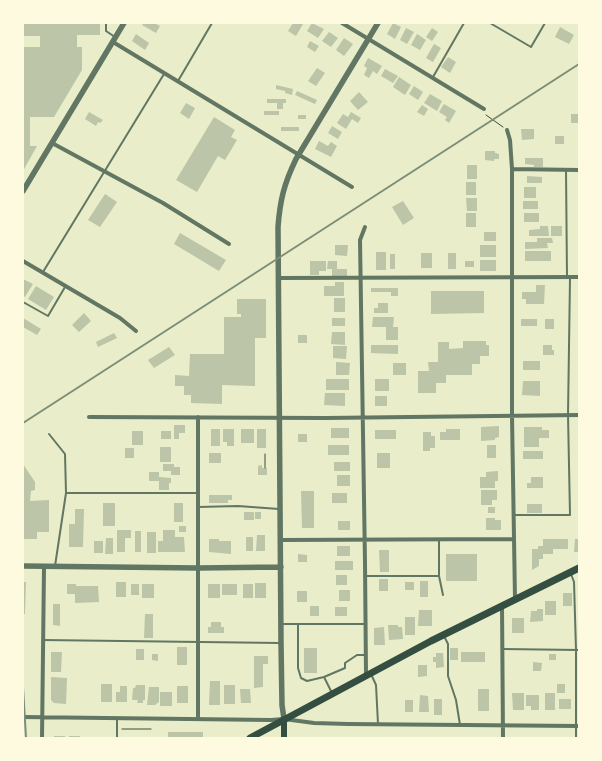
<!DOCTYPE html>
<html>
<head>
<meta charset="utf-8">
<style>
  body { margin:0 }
  #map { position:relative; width:602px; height:761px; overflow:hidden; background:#e9edc9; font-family:"Work Sans",sans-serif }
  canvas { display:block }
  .frame { position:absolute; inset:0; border:24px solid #fefae0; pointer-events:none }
</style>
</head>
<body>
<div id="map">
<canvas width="602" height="761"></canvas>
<div class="frame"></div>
</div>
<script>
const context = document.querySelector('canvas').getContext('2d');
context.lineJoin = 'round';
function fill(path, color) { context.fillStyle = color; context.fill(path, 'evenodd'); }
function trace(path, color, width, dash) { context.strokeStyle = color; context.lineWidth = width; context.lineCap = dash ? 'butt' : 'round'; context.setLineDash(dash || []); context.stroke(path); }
const building = new Path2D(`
  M23,23H100V35H77V47H82V70L54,117H30V146H37L23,171V47H40V36H23Z
  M144,23H154L160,26L156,33L142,25Z
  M293,23L303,24L296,36L288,31Z
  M312,23L324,29L318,38L307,31Z
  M393,23L401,27L395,39L387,34Z
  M560,27L574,35L569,44L555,37Z
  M406,28L414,32L407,44L400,40Z
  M432,28L438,32L432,41L426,37Z
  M329,32L338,38L331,47L322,41Z
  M136,34L149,43L145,50L132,41Z
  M417,34L426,40L420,50L411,45Z
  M344,38L353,44L344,56L336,50Z
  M310,41L319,46L315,52L307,47Z
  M434,44L441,48L433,62L426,58Z
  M448,57L456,62L450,73L441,67Z
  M368,58L382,66L377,74L373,71L369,78L364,75L367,68L364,66Z
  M317,68L325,73L316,86L308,81Z
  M385,69L398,76L393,83L381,76Z
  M399,77L411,85L405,95L393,87Z
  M276,85L293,89L292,95L285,93V91L276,89Z
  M414,86L423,92L418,100L409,94Z
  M297,91L317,100L315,104L295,95Z
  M359,92L368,102L358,110L350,101Z
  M430,94L442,101L437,111L424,103Z
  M267,99H286V103H283V109H277V103H267Z
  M186,103L195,108L189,119L180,113Z
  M444,104L456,111L449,123L445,120L447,117L439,112Z
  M422,105L428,109L424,116L417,112Z
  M264,111H279V115H264Z
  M89,112L103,120L100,123L98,122L96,126L85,119Z
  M351,112L361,118L358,123L352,119L346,129L337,123L343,114L348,117Z
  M571,114H579V123H571Z
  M298,115H306V119H298Z
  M214,117L235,130L231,137L237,140L225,160L218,156L197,192L176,180Z
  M332,126L342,132L338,139L328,133Z
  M281,127H299V131H281Z
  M521,129H534V139L522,140Z
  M555,136H564V144H555Z
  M319,141L328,146L331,142L337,146L331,157L315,149Z
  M485,151H495V153L499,154V159H494V161L485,160Z
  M525,158H543V167H534V165L525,164Z
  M467,165H477V179H467Z
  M527,176L542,177V183H527Z
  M466,182H476V195H466Z
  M524,187H536V198H524Z
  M105,194L117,202L100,227L88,220Z
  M466,198H477V211H467Z
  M403,201L414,218L403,225L392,207Z
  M523,201H538V209H523Z
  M466,213H476V227H466Z
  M524,213H539V222H524Z
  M540,226H548L549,236H529V230L540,229Z
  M551,226H562V236H551Z
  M484,232H496V241H484Z
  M180,233L226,260L219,271L174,244Z
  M537,238H552L553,243H547L548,248L525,249V242H537Z
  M335,245H348L347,256L335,255Z
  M480,245H496V257H480Z
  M525,251H551V261H525Z
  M376,252H386V270H376Z
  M421,253H432V268H421Z
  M448,253H456V269H448Z
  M390,254H395V269H390Z
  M480,260H496V271H480Z
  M310,261H326V271H319V275H310Z
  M328,261H337V269H347V277H332V269H327Z
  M465,261H474V267H465Z
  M23,279L33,284L25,297L23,296Z
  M335,282H344V296H324V286H335Z
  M536,285H545L544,304H526V299H522V292H536Z
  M36,286L54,297L46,310L28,299Z
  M371,288H398V296H391V292H371Z
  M431,291H484V313L431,314Z
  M334,298H345V312H334Z
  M237,299H266V338H255V386L222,385V404L191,403V395H184V386H175V375L189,376L190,354H224V317H241V314H237Z
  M378,303H388V313H374V308H378Z
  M84,313L91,321L79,332L72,325Z
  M373,317H394L393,327H398V340H386V327H372Z
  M23,318L41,329L37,335L23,327Z
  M332,318H345V326H332Z
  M521,319H537V326H521Z
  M545,319H554V329H545Z
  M332,332H345V345L331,344Z
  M114,333L117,338L98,347L96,342Z
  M298,335H307V343H298Z
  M463,341H486V345H489V356H480V364H472V375H446V383H436V393H418V371H429L428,362H438V342H449V349L463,348Z
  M371,345H398V354L371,353Z
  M543,345H552V350H554V355H543Z
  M333,346H347L346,359L333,358Z
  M169,347L175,355L154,368L148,360Z
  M523,361H540V370H523Z
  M336,362L350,363L349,375H336Z
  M393,363H406V375H393Z
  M326,379H349V390H326Z
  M375,379H389V391H375Z
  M523,381H540V396L522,395Z
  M325,393H345V406L324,405Z
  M375,396H387V406H375Z
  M174,425H185V433H179V439H174Z
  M499,426V437L495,438V440L481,441V427Z
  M524,427H542V430H549V438H539V447H524Z
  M331,428H349V438H331Z
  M211,429H220V446H211Z
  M223,429H234V446H227V442H223Z
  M241,429H254V443H241Z
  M257,429H266V448H257Z
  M446,429H460V440H440V432H446Z
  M375,430H396V439H375Z
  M132,431H143V445H132Z
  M161,431H171V439H161Z
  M423,432H431V436H435V448H430V451H423Z
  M298,434H307V442H298Z
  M328,445H349V455H328Z
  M487,445H496V458H487Z
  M160,447H171V462H160Z
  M125,448H134V458H125Z
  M523,451H543V459H523Z
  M209,453H221V463H209Z
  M377,453H390V468H377Z
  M334,462H350V471H334Z
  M23,464L35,482V490L31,491L30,501L49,500V532H37V539H23Z
  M163,464H174V467H180V475H171V471H163Z
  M262,465V468H267V475H258V466Z
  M498,471V481H495V488H480V477H486V472Z
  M149,472H159V477L171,478V483H169V490H159V481H149Z
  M337,475H350V486H337Z
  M531,477H543V488H527V483H531Z
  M481,490H497V500H492V505H481Z
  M301,491H314V528H302Z
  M332,493H347V503H332Z
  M209,495H232V500H228V503H209Z
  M103,503H115V526H103Z
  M174,503H183V522H174Z
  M527,504H542V513H527Z
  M488,507H495V513H488Z
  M75,509H84L83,547H69V524H75Z
  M244,512H254V520H244Z
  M255,512H261V519H255Z
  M486,518H495V520H501V530H486Z
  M338,521H350V530H338Z
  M179,526H186V532H179Z
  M117,530H131V538H125V552H117Z
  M163,530H175V537H184L185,552H158V541H163Z
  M135,531H141V552H135Z
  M147,532H156V553H147Z
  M257,535H265V551H256Z
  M246,537H253V551H246Z
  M106,538H113V554H105Z
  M209,539H219V541H231V554L209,552Z
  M543,539H568V549H553V554H543V559H539V566L532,570V549H538V546H543Z
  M575,539H579V552H574Z
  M94,541H103V553H94Z
  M337,546H350V556H337Z
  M379,550H389V572H380Z
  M298,554L307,555V562H298Z
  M446,554H477V581H446Z
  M335,561H353V570H335Z
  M336,575H347V585H336Z
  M379,579H388V591H379Z
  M420,581H428V597H420Z
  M23,582H26L25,614H23Z
  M116,582H126V597H116Z
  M405,582H414V590H405Z
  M255,583H266V598H255Z
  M67,584H76V586H98L99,602L75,603V594H67Z
  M131,584H139V595H131Z
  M142,584H154V598H142Z
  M208,584H220V598H208Z
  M222,584H237V595H222Z
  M243,584H253V598H243Z
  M339,590H350V601H339Z
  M297,591H307V602H297Z
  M563,593H572V606H563Z
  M545,601H556V615H545Z
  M53,604H60V626L53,625Z
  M310,606H319V616H310Z
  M335,607H347V616H335Z
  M537,609H543V621L530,622L531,611H537Z
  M419,610H432V626H418Z
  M145,614H153V638H144Z
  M405,617H415V635H405Z
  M512,618H524V633H512Z
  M211,622H221V627H224V633H208V627H211Z
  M388,625H398V627H402L403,639L389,640Z
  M384,627L385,645H374V628Z
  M177,647H187V665H177Z
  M304,648H317V673H304Z
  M450,648H458V660H450Z
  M136,649H144V660H136Z
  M51,652H62L61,672H51Z
  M461,652H485V662H461Z
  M436,653H443L444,667L436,668V662H433V657H436Z
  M152,654H158V661L152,660Z
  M549,654H556V660H549Z
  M254,656H268V664H263V687L254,688Z
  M533,662L542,663L541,671H533Z
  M418,665H427V676L418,677Z
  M51,677L67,678L66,704L54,703L51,700Z
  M210,681H220V705H209Z
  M101,684H112V702H101Z
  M557,684H565V693H557Z
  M136,685H145V700H143V703H137L138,700H132L133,688H135Z
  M224,685H235V704H224Z
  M120,686H127V702H116V692H120Z
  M177,686H188V703H177Z
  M149,687H159V702L155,705H147Z
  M240,689H250L251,703H241Z
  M478,689H489V711H478Z
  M160,692H172V706H160Z
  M512,693H524V710H513Z
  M545,693H555V710H545Z
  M420,695L428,696L429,712H419Z
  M526,695H539V710H531V706H526Z
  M434,699H442V715H434Z
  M559,699H571V709H559Z
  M405,700H413V712H405Z
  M168,732H203V738H168Z
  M54,736H65V738H54Z
  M69,736H80V738H69Z`);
const path = new Path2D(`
  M486,115L503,127
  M265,454V468
  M122,729H151`);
const service = new Path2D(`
  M106,23V31L115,37
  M490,23L531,47L545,23
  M433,77L464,23
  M178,81L212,23
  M566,170L567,277
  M43,272L164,74
  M23,302L48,316L65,287
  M49,434L65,454L66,493L55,566
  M66,493H198
  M198,507L238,506L279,509
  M514,515H570L568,415L570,278
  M571,574L574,582L576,650V738
  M365,576H439V540
  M439,576L443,595
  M282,624H366
  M298,624V668L301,678L307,681L324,677
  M444,636L448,644V676L456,700L460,725
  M43,640L280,643
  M503,649L579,650
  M371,674L376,685L378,724
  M332,693L324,677L345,668V663L357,655H366
  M117,719V738`);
const minor = new Path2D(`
  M342,23L484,109
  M113,42L352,187
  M507,130L510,140L512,169V416L515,599
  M52,143L163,203L229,244
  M512,169L579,170
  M365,227L360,240L365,563L366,675
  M23,261L120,318L136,331
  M278,278L579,277
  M89,417L325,418L579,415
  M280,540L514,539
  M502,605L503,738
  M23,717L271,720L284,719L314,723L348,724L579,726
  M198,719V417
  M42,738L44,567`);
const tertiary = new Path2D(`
  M23,191L124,23
  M23,566L198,568L281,567
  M284,719L282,705L281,643L278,227C280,200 284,184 296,159L378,23`);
const secondary = new Path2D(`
  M284,719V738`);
const trunk = new Path2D(`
  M250,738L431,641L579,568`);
const rail = new Path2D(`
  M23,423L579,64
  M23,687L26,738`);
fill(building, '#bcc5a7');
trace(path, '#344e41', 1);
trace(service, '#617663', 2);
trace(minor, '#617663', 4);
trace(tertiary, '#617663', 5.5);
trace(secondary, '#344e41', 6);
trace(trunk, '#344e41', 7);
trace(rail, '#7c8e77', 2);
</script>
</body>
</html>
